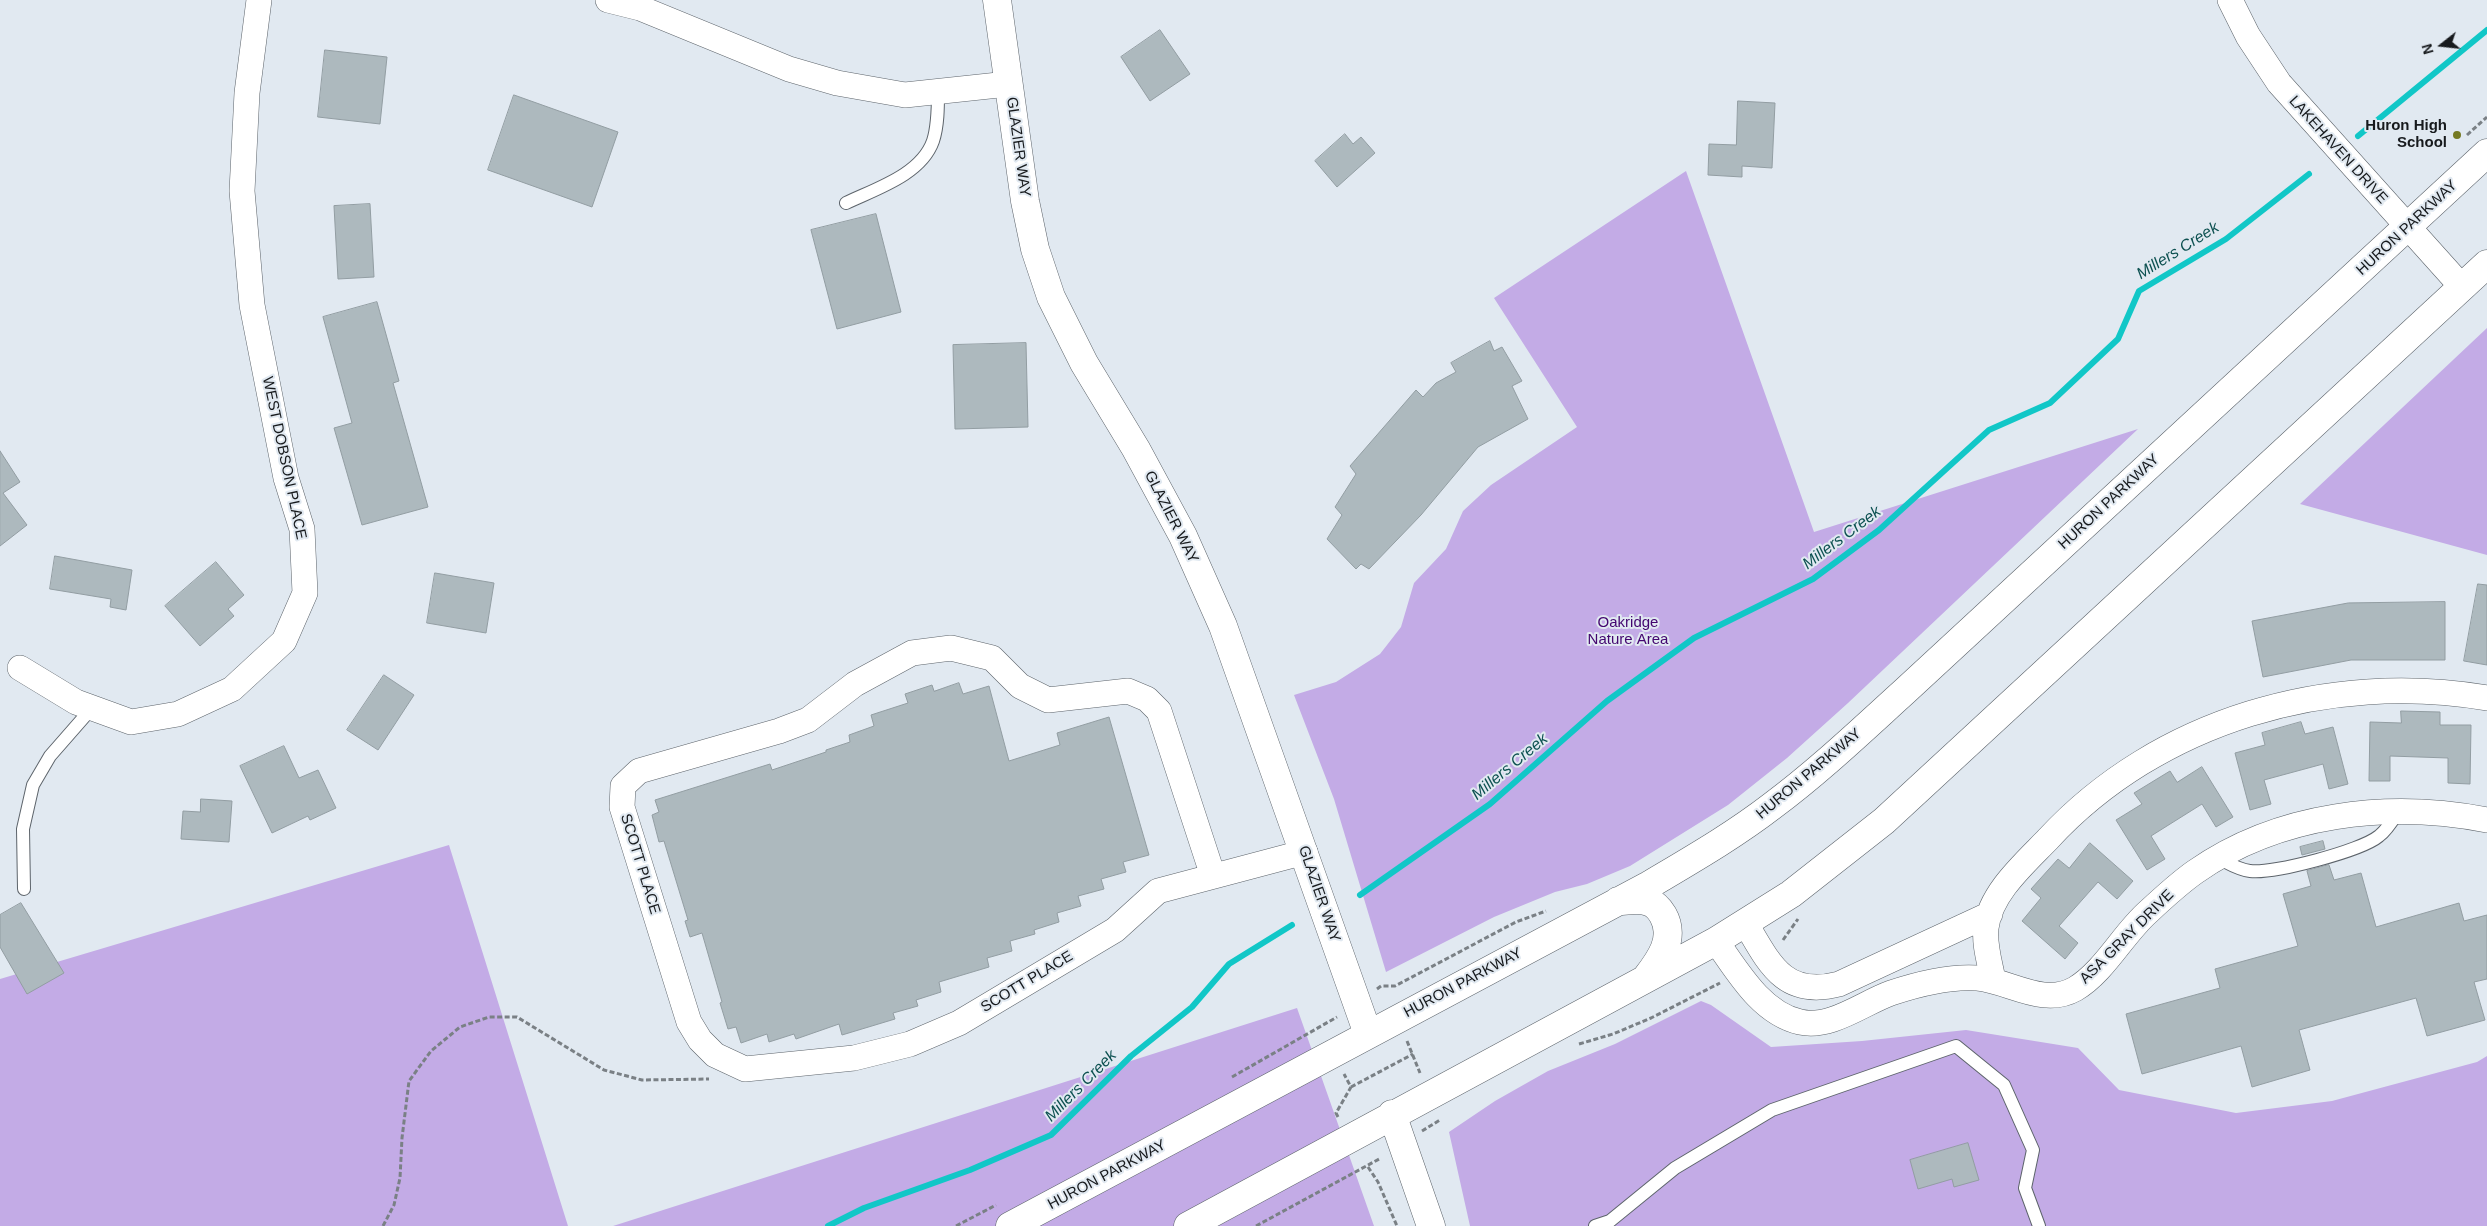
<!DOCTYPE html>
<html>
<head>
<meta charset="utf-8">
<style>
  body { margin:0 }
  #map { position:relative; width:2487px; height:1226px; overflow:hidden; background:#e1e9f1; font-family:Helvetica,sans-serif }
  canvas { display:block }
  .north { position:absolute; left:2417px; top:20px; width:50px; height:50px; -webkit-text-stroke:4px #e1e9f1; paint-order:stroke; rotate:254deg; font-size:14px; font-weight:700; line-height:20px; text-align:center; color:#171a1d }
  .north::after { content:''; display:block; margin:auto; width:18px; height:22px; background:#171a1d; clip-path:polygon(50% 0,100% 100%,50% 72%,0 100%) }
</style>
</head>
<body>
<div id="map">
<canvas width="2487" height="1226"></canvas>
<div class="north">N</div>
</div>
<script>
const context = document.querySelector('canvas').getContext('2d');
context.lineJoin = 'round';
function fill(path, color) { context.fillStyle = color; context.fill(path, 'evenodd'); }
function trace(path, color, width, dash) { context.strokeStyle = color; context.lineWidth = width; context.lineCap = dash ? 'butt' : 'round'; context.setLineDash(dash || []); context.stroke(path); }
function drawText(font, color, halo, rows, align = 'center') {
  context.font = font + ' Helvetica,sans-serif'; context.lineWidth = 4; context.setLineDash([]); context.textBaseline = 'middle'; context.strokeStyle = halo; context.fillStyle = color; for (const [text, x, y, turn = 0] of rows) {
    context.save(); context.translate(x, y); context.rotate((+turn || 0) * Math.PI / 180); context.textAlign = isNaN(turn) ? turn : align; if (halo) context.strokeText(text, 0, 0); context.fillText(text, 0, 0); context.restore();
  }
}
const green = new Path2D(`
  M1686,171L1814,532L2138,429L1848,703L1787,758L1728,805L1630,866L1587,884L1555,892L1494,917L1386,972L1334,799L1294,695L1336,682L1380,654L1401,627L1414,583L1446,549L1463,511L1491,485L1577,427L1494,298Z
  M2487,328V555L2300,504Z
  M449,845L568,1226H0V979Z
  M1701,1001L1711,1005L1771,1047L1862,1041L1966,1030L2078,1048L2119,1090L2236,1113L2332,1101L2477,1062L2487,1056V1226H1470L1449,1132L1495,1101L1548,1071L1615,1044Z
  M1297,1008L1374,1226H613Z`);
const stream = new Path2D(`
  M2358,136L2487,30
  M1360,895L1490,804L1607,701L1694,638L1813,579L1879,530L1989,430L2050,403L2118,339L2139,291L2226,239L2309,174
  M828,1226L864,1208L970,1170L1051,1135L1131,1056L1192,1007L1229,964L1292,925`);
const building = new Path2D(`
  M1160,30L1190,74L1150,101L1121,57Z
  M325,50L387,57L380,124L318,117Z
  M514,95L618,132L592,207L488,170Z
  M1738,101L1775,103L1772,168L1742,166V177L1708,175L1709,144L1736,145Z
  M1345,134L1353,144L1361,137L1375,153L1337,187L1315,161Z
  M370,204L374,277L338,279L334,206Z
  M876,214L901,312L837,329L811,230Z
  M377,302L399,381L393,383L428,507L362,525L334,428L352,423L323,317Z
  M1490,341L1494,351L1502,347L1522,381L1512,386L1528,419L1478,447L1421,515L1369,569L1361,564L1356,569L1327,539L1342,515L1335,507L1356,474L1350,466L1416,390L1423,397L1436,383L1456,372L1451,363Z
  M1026,343L1028,427L955,429L953,345Z
  M0,451L20,482L3,493L27,525L0,546Z
  M55,556L132,570L126,610L110,607L111,599L50,589Z
  M216,562L244,595L228,609L234,616L200,646L165,606Z
  M435,573L494,583L486,633L427,623Z
  M2478,584L2487,585V665L2464,661Z
  M2445,602V660H2351L2263,677L2252,621L2348,603Z
  M384,675L414,695L378,750L347,730Z
  M959,683L963,694L989,686L1009,761L1060,745L1057,733L1109,717L1149,855L1123,862L1126,872L1101,879L1104,889L1078,896L1081,906L1057,913L1059,922L1034,930L1035,934L1010,941L1012,951L987,958L989,967L939,982L941,992L916,1000L918,1006L893,1013L895,1019L842,1035L839,1024L796,1039L794,1034L769,1042L767,1034L741,1043L736,1027L728,1029L720,1003L722,1002L702,933L690,937L685,921L688,920L664,841L659,842L652,815L659,812L655,800L770,764L772,770L826,752V750L850,742L849,735L874,726L871,715L908,703L905,694L932,685L934,691Z
  M2401,711L2440,712V725H2471L2470,784L2448,783V758L2390,756V781H2369L2370,722L2401,723Z
  M2301,722L2305,734L2333,727L2348,784L2329,789L2323,764L2264,780L2271,804L2250,810L2235,753L2265,745L2262,733Z
  M284,746L299,778L318,770L336,808L310,820L308,816L272,833L240,766Z
  M2202,767L2233,817L2216,827L2202,804L2151,836L2165,859L2147,870L2116,820L2142,804L2134,793L2170,771L2177,782Z
  M201,799L232,801L229,842L181,839L183,811L200,812Z
  M2323,841L2325,849L2302,855L2300,847Z
  M2090,843L2133,881L2117,899L2098,882L2059,926L2078,943L2065,959L2022,921L2041,898L2031,889L2058,859L2069,868Z
  M2329,865L2334,880L2361,873L2376,927L2459,903L2464,921L2487,915V979L2474,982L2485,1020L2427,1036L2416,998L2299,1030L2310,1070L2252,1087L2241,1046L2142,1074L2126,1014L2220,988L2215,969L2298,946L2283,894L2311,886L2307,871Z
  M21,903L64,973L27,994L0,947V915Z
  M1968,1143L1979,1180L1954,1187L1952,1179L1918,1189L1910,1160Z`);
const path = new Path2D(`
  M2467,135L2487,117
  M1783,940L1798,919
  M1377,989L1381,986H1395L1516,922L1546,911
  M1407,1041L1420,1073
  M1579,1044L1613,1034L1651,1018L1720,983
  M1232,1077L1337,1017
  M1351,1087L1413,1054
  M1338,1117L1336,1113L1351,1087L1344,1074
  M1422,1131L1440,1120
  M1368,1167L1378,1182L1397,1226
  M383,1226L394,1205L400,1178L402,1138L409,1081L431,1051L460,1027L489,1017H517L604,1070L642,1080L709,1079
  M956,1226L996,1205
  M1256,1226L1381,1158`);
const lane = new Path2D(`
  M846,203C875,189 921,175 933,141C938,126 938,107 938,91
  M2218,858C2228,863 2239,870 2250,871C2273,874 2361,851 2379,836C2387,830 2393,820 2398,812
  M24,889L23,829L33,785L50,756L92,708
  M1595,1226L1610,1221L1675,1168L1772,1110L1956,1046L2004,1085L2033,1150L2025,1188L2039,1226`);
const street = new Path2D(`
  M608,0L640,8L789,69L837,83L905,95L1008,84
  M2230,0L2248,36L2279,83L2462,287
  M20,668L76,702L131,722L178,714L232,689L284,641L305,593L302,529L286,478L252,305L242,191L247,93L259,0
  M1213,876L1159,711L1147,699L1128,691L1048,700L1020,686L992,658L951,648L912,653L855,684L808,720L779,731L639,771L623,786L622,807L689,1022L700,1040L715,1055L745,1069L854,1058L910,1044L959,1023L1115,930L1158,891L1305,852
  M1746,924C1770,965 1785,998 1839,984L1990,914
  M1716,941C1738,972 1761,1013 1800,1022C1831,1029 1863,1003 1891,993C1918,984 1948,976 1977,978C2010,981 2043,1007 2075,989C2104,972 2123,934 2148,912C2163,898 2178,884 2195,872C2279,813 2389,801 2487,820
  M1993,980C1990,963 1984,945 1986,928C1990,893 2025,863 2048,839C2158,720 2329,671 2487,698`);
const secondary = new Path2D(`
  M997,0L1025,201L1035,249L1051,297L1084,363L1136,449L1183,536L1223,626L1368,1034
  M1618,901C1628,901 1639,898 1649,902C1655,904 1660,910 1663,915C1676,938 1660,960 1646,978
  M1392,1114L1431,1226
  M1010,1226L1649,885C1691,860 1733,836 1772,806C1819,771 1862,730 1905,691L2487,153
  M1188,1226L1716,941L1791,894L1884,821L2487,264`);
const markers = [
  [2457,135,5,"#757a23"]
];
const poiNames = [
  ["Huron High",2447,126],
  ["School",2447,143]
];
const streetNames = [
  ["GLAZIER WAY",1018,147,82],
  ["LAKEHAVEN DRIVE",2338,150,48],
  ["HURON PARKWAY",2407,228,-43],
  ["WEST DOBSON PLACE",284,458,78],
  ["HURON PARKWAY",2109,502,-43],
  ["GLAZIER WAY",1171,517,63],
  ["HURON PARKWAY",1809,774,-40],
  ["SCOTT PLACE",640,864,73],
  ["GLAZIER WAY",1319,894,71],
  ["ASA GRAY DRIVE",2127,937,-45],
  ["SCOTT PLACE",1027,982,-31],
  ["HURON PARKWAY",1463,983,-28],
  ["HURON PARKWAY",1107,1175,-28]
];
const parkNames = [
  ["Oakridge",1628,623],
  ["Nature Area",1628,640]
];
const waterNames = [
  ["Millers Creek",2178,251,-32],
  ["Millers Creek",1842,538,-37],
  ["Millers Creek",1510,767,-40],
  ["Millers Creek",1081,1086,-45]
];
fill(green, '#c3abe6');
trace(stream, '#11c7c7', 6);
fill(building, '#adb9be');
trace(building, '#929da2', 1);
trace(lane, '#5d646b', 14);
trace(street, '#5d646b', 26);
trace(secondary, '#5d646b', 29);
trace(path, '#7a8085', 3, [5, 2.5]);
trace(lane, '#fff', 12);
trace(street, '#fff', 25);
trace(secondary, '#fff', 28);
for (const [x, y, r, color] of markers) { const dot = new Path2D(); dot.arc(x, y, r, 0, 2 * Math.PI); context.fillStyle = color; context.fill(dot); trace(dot, '#e1e9f1', 2); }
drawText('bold 15px', '#171a1d', '#e1e9f1', poiNames, 'right');
drawText('15px', '#171a1d', '#e1e9f1', streetNames);
drawText('15px', '#43066f', '#e1e9f1', parkNames);
drawText('italic 16px', '#0d5151', '#e1e9f1', waterNames);
</script>
</body>
</html>
